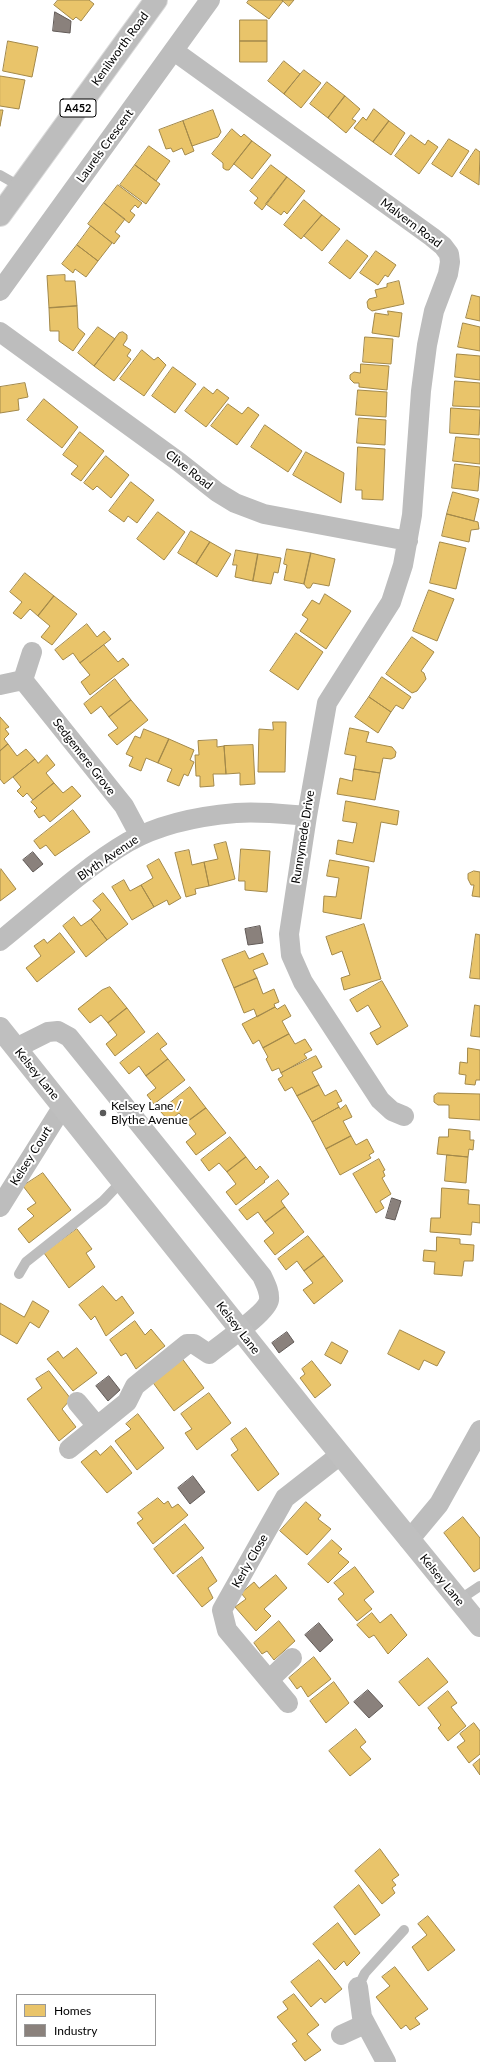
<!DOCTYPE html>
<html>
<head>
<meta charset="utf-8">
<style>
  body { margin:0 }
  #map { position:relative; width:480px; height:2062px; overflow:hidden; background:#fff; font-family:Lato,sans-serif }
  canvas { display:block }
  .legend { position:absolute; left:16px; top:1994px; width:140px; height:52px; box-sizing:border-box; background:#fff; border:1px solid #999; margin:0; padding:5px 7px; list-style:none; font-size:12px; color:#000 }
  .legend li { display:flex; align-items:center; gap:8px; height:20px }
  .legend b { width:20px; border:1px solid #999 }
</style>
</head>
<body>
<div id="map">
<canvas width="480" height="2062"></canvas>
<ul class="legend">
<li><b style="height:11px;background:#e9c46a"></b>Homes</li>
<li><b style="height:11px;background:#8a817c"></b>Industry</li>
</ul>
</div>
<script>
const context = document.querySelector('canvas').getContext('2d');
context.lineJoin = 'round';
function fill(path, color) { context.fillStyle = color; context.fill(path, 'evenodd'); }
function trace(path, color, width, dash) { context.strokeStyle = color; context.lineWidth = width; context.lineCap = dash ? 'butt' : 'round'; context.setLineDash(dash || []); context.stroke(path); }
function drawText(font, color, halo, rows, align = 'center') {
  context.font = font + ' Lato,sans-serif'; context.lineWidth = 4; context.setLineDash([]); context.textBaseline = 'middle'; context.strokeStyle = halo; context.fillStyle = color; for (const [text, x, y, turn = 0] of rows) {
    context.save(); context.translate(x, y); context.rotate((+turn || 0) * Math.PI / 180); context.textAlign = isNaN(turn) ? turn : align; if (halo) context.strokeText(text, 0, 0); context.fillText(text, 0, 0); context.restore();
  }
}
const homes = new Path2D(`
  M58,0H89L94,4L81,21L76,17L73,20L54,5Z
  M249,0H282L283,1L269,19L247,3Z
  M282,0H294L289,6Z
  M240,20H267V41H240Z
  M8,41L38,47L32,77L3,71Z
  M240,41H267V62H240Z
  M284,61L300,74L284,94L268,81Z
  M304,70L321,83L301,108L284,94Z
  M0,76L25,80L19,109L0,106Z
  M327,82L345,96L328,118L310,104Z
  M345,96L360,109L352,119L356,121L346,133L328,118Z
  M374,109L389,121L373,142L354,128L363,117L366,120Z
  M0,110H3L0,126Z
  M213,110L221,132L218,137L192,146L183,121Z
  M183,121L194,151L185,155L182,148L173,152L171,148L166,149L159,130Z
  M389,121L405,133L391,155L373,142Z
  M232,129L241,137L244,134L252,141L229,170H226L223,168V163L212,154Z
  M411,135L425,145L428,140L438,147L419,174L395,156Z
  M449,139L469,151L452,177L432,164Z
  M252,141L271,155L252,179L234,164Z
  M149,146L170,161L156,181L135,165Z
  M476,149L480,152L479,185L460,173Z
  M135,165L160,184L146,204L120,185Z
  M271,165L287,177L262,210L254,203L258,198L250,191Z
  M287,177L305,191L287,214L284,211L281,215L266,204Z
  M118,185L142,203L138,208L135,205L130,211L135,215L129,223L104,203Z
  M304,200L322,215L301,239L284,225Z
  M104,203L125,219L115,232L120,236L114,244L88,224Z
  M322,215L340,229L322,251L304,236Z
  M91,226L112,243L98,261L77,245Z
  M347,240L368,256L350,279L329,263Z
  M77,245L98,261L86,277L75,269L73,273L62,264Z
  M376,251L396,265L388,277L385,275L378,285L360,273Z
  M65,275V281H75L77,306L49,308L47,276Z
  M399,281L404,304L372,311L368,308L367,302L369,299L377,297L375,290L387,287V284Z
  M472,295L480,297V321L466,318Z
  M77,306L78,328L85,334L73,351L59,341V331H50L49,308Z
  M388,311L402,313L399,337L372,333L375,313L388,315Z
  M463,323L480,327V351L458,347Z
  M98,327L115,339L94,366L78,353Z
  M123,332L127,335V339L123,345L131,350L127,356L131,359L114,381L94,366L119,333Z
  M365,337L393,339L391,364L363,362Z
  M142,350L154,360L158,357L166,365L144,396L120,379Z
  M457,354L480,356V380L455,377Z
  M361,364L389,366L387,390L359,387V383H354L350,379V375L354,372L360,373Z
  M173,367L196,384L175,413L152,396Z
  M455,381L480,383V407L453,406Z
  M25,383L28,397L18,399L19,410L0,413V387Z
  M204,387L213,394L217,389L229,398L206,427L185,411Z
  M358,390L387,392L386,417L356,415Z
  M44,399L78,427L62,448L27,420Z
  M228,404L242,414L248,407L259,415L237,445L211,426Z
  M451,408L480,410L479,435L450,433Z
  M359,418L386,420L385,445L357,443Z
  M265,425L302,451L288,472L251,447Z
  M80,432L104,451L81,481L71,474L78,466L63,455Z
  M456,437L480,439V464L453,461Z
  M358,447L385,449L383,500L362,499V490H356Z
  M306,452L344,473L341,503L293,475Z
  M106,456L129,475L111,498L97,486L93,490L84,483Z
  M455,464L480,467L478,491L452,488Z
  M131,482L154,500L137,523L128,516L124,522L109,511Z
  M453,492L479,499L474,521L447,514Z
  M158,512L185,532L164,560L137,539Z
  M447,514L478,522L479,529L471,530L469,542L442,536Z
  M191,531L210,542L196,564L178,553Z
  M210,542L231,554L217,577L196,564Z
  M440,542L466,548L456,589L430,583Z
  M287,549L311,553L304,584L284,580L287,565L284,564Z
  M236,550L258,554L253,581L235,577L237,565H233Z
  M311,553L335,559L329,586L313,583L310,588H307L304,584Z
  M258,554L281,558L278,573L274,572L271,584L253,581Z
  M25,573L54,596L38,616L30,609L21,619L13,613L22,602L10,592Z
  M429,590L454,599L437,641L413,631Z
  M325,594L351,611L326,649L300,631L308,619L302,615L312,600L319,604Z
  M54,596L77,614L52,645L41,637L50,626L38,616Z
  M87,624L97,637L104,631L111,639L80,663L73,653L63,660L55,650Z
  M296,633L323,652L298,690L270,671Z
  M412,637L434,652L421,671L424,673L426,679L417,691L412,693L386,674Z
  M104,645L118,662L123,658L129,665L90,695L81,682L90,675L80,663Z
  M382,677L411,697L403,709L396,705L391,712L369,697Z
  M115,679L131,700L109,717L101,706L91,714L84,704Z
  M369,697L391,712L378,733L355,717Z
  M131,700L148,720L117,745L108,735L118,728L109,717Z
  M0,717L9,727L5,729L9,734L4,739L8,744L0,751Z
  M273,722H286L285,772H258L259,729L273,730Z
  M350,728L369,732L366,742L392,747L396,752L395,757L391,759L383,758L380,773L354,769L356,756L345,754Z
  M144,729L169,739L158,763L146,758L141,771L129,766L133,757L126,754L135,736L140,738Z
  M169,739L194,750L190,760L194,762L188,776L184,774L179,786L167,781L172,769L158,763Z
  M217,740V747L224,746L226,774H213L214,786L200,787V776H196L195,755H199L198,741Z
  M8,744L17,756L26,749L35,759L4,784L0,779V751Z
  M253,745L255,784L240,785V773L226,774L224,746Z
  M47,755L55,765L46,773L54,783L33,800L27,793L23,797L17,791L21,787L13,777L35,759L38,763Z
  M354,769L380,773L375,800L337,794L340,778L352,781Z
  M54,783L63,793L72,786L81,796L50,822L44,815L39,818L34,811L37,808L31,802Z
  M346,801L399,811L397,825L381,822L374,862L336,854L338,840L353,843L357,823L343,821Z
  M73,810L90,832L55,856L46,845L40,849L34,841Z
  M226,842L235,879L209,886L204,862L218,859L214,845Z
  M241,849L270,851L267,892L245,890V881H239Z
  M189,850L192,865L204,862L209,886L195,889L196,894L186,897L175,853Z
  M159,859L181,898L169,905L167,900L154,907L141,885L153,878L147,866Z
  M330,860L369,867L361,919L323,912L324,896L336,897L339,878L327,876Z
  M1,869L16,889L0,901V870Z
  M474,871L480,872V897L472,896L474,885H471L468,879V874Z
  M124,880L130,891L141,885L154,907L132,920L112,887Z
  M103,893L128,924L107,940L91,919L101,910L93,901Z
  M74,917L81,926L91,919L107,940L86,957L63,926Z
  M364,924L381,979L344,990L341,978L350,975L342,951L332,955L326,937Z
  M60,933L75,952L37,982L26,968L41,956L34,946L44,939L47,943Z
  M476,934L480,935V979L470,978Z
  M245,951L249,959L263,953L268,964L253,970L257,978L234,988L222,960Z
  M257,978L263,994L274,989L279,1002L274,1004L275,1007L257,1017L254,1009L244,1013L234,988Z
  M382,981L408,1026L377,1045L370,1033L381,1027L368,1005L357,1012L350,1000Z
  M110,987L127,1008L108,1023L101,1015L90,1023L78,1009L102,990Z
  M285,1005L291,1016L282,1021L289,1034L263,1048L259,1040L253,1044L242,1024L275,1007L277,1009Z
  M475,1005L480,1006V1037L471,1036Z
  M127,1008L145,1032L115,1056L106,1044L117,1035L108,1023Z
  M158,1033L167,1044L160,1049L168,1059L146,1076L139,1066L129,1074L120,1063Z
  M289,1034L295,1044L305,1039L312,1050L304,1054L307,1058L281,1073L279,1068L272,1071L266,1059L268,1057L263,1048Z
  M468,1048L480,1050V1080H476L475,1085L465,1084L466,1075L459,1074L460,1062L467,1063Z
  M316,1056L322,1067L312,1072L319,1085L297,1096L292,1087L285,1091L278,1079L283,1076L281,1073Z
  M168,1059L185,1080L154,1104L147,1095L156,1088L146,1076Z
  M319,1085L325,1096L336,1090L342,1101L337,1103L339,1107L312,1122L297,1096Z
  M190,1087L206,1108L187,1122L179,1113L169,1121L160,1111Z
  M438,1093L480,1094V1120L449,1118V1105H438L434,1102V1096Z
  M346,1105L352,1117L343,1121L351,1136L326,1149L312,1122L339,1107L340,1109Z
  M206,1108L226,1133L196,1155L186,1142L196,1134L187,1122Z
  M449,1129L470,1131V1140H474L473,1150L469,1149L468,1157L437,1154L439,1137H448Z
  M351,1136L356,1145L367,1139L374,1152L369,1155L371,1158L340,1175L326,1149Z
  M230,1137L246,1157L227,1172L219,1163L209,1171L201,1160Z
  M447,1155L468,1157L466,1183L445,1181Z
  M246,1157L256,1170L260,1166L269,1177L264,1181L265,1182L236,1205L226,1192L236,1184L227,1172Z
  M379,1159L385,1170L383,1171L385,1176L382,1178L391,1194L380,1201L384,1208L376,1213L353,1174Z
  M43,1173L71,1210L29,1243L18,1229L34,1216L27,1209L36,1203L23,1186Z
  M278,1180L289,1194L281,1201L285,1207L265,1222L258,1212L247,1220L239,1210Z
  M442,1188L469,1190L468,1204L480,1205V1223L472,1222L471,1235L430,1232L431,1218H440Z
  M285,1207L304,1232L275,1255L264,1241L274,1233L265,1222Z
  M77,1229L92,1249L86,1253L95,1267L69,1288L44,1253Z
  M308,1236L324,1256L304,1271L297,1261L286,1270L278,1259Z
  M437,1237L460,1239V1244L474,1245L473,1261H464L462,1276L434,1274L435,1262L423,1261L424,1250L436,1251Z
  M324,1256L343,1281L314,1304L303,1290L313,1283L304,1271Z
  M103,1286L116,1301L122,1296L134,1313L106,1336L95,1316L91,1320L79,1305Z
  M33,1301L49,1311L39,1328L30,1322L17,1344L0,1334V1303L24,1317Z
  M135,1321L145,1335L151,1329L165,1346L136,1369L126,1353L121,1356L110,1340Z
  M400,1330L445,1352L437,1366L424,1360L419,1370L388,1354Z
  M332,1342L348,1351L341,1364L325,1355Z
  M77,1348L97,1373L73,1391L47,1359L58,1351L63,1358Z
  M181,1357L204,1388L174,1411L151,1380Z
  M312,1361L331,1385L315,1398L300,1378L305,1374L302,1369Z
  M49,1371L71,1399L62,1409L76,1427L59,1441L27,1399L42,1388L36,1379Z
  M209,1393L231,1423L197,1450L185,1433L192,1429L181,1414Z
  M138,1414L164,1448L137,1470L115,1441L131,1429L126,1424Z
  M246,1428L279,1474L258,1491L231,1455L238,1450L231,1439Z
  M111,1446L132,1473L107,1493L81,1462L96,1450L100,1455Z
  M158,1498L164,1504L168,1501L172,1508L178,1504L188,1515L153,1544L137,1523L143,1519L138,1513Z
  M306,1502L321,1515L318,1519L331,1529L307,1555L280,1531Z
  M463,1517L480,1538V1568L474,1572L444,1533Z
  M185,1524L204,1548L173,1574L154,1549Z
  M332,1540L342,1549L338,1553L349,1562L328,1583L308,1564Z
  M202,1557L217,1581L208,1588L213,1598L202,1607L177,1576Z
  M355,1567L374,1592L364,1600L372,1609L357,1621L338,1599L344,1594L334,1583Z
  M276,1575L287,1588L264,1609L271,1616L256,1631L235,1607L246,1599L241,1593L254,1582L259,1588Z
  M372,1613L380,1623L391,1614L407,1635L388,1654L374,1635L369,1638L357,1625Z
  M279,1621L295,1641L274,1660L267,1651L262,1654L254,1643Z
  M314,1657L331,1679L308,1697L301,1686L297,1689L289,1678Z
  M428,1658L448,1682L419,1706L399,1682Z
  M334,1682L349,1703L326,1723L310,1701Z
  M448,1691L457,1703L451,1707L466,1726L448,1741L438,1728L441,1725L428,1708Z
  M474,1723L480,1731V1754L469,1763L457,1747L465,1741L460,1734Z
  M356,1729L366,1742L360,1747L371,1759L350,1776L329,1751Z
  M480,1759V1775L473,1765Z
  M380,1849L399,1875L392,1880L396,1885L392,1888L395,1893L382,1904L355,1871Z
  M359,1885L380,1915L355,1935L334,1907Z
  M428,1916L455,1950L428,1971L412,1947L427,1935L418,1924Z
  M338,1923L360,1953L347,1966L344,1961L335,1970L313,1944Z
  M319,1960L342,1989L325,2003L321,1998L311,2007L291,1982Z
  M395,1967L428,2009L415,2018L420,2024L410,2030L406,2025L401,2029L376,1997L390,1986L382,1977Z
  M294,1994L319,2025L307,2034L321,2050L305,2061L292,2044L297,2041L277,2017L288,2009L283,2002Z`);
const industry = new Path2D(`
  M55,12L71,21L70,33L53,31Z
  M33,852L43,864L33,872L23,860Z
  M260,926L263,943L248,945L245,929Z
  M392,1198L401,1201L395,1220L386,1218Z
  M287,1332L294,1342L279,1353L272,1343Z
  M109,1376L120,1390L108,1401L96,1386Z
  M193,1476L205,1492L190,1504L178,1488Z
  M319,1623L333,1640L320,1652L305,1635Z
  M368,1690L383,1706L369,1718L354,1702Z`);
const service = new Path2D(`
  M0,175L21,187
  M19,1274L26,1262L103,1201L122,1181
  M459,1600L480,1586
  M358,1987L365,1973L404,1930`);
const minor = new Path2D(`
  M174,51L432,237L443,246L449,254L450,262L448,274L434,311L427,345L421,391L412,515L403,565L391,602L327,703L307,816L289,934L291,955L303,982L380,1100L392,1111L404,1116
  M0,291L210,0
  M0,332L179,462L217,492L235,503L264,514L408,541
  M23,680L124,806L140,836
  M0,685L23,680L32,652
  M0,941C40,909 85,867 128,842C160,824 200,816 236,813C260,811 283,814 307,816
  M16,1048L48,1032L58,1031L69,1037L262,1276C265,1283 270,1291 269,1300C267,1313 222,1343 209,1354L194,1344H187L135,1386L127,1402L69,1449
  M0,1207L63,1106
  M77,1402L97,1426
  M409,1540L439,1504L480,1430
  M269,1680L292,1658
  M288,1703L227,1630L222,1610L285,1498L340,1455
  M358,1987L362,2017L386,2062
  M341,2035L365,2024`);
const secondary = new Path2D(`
  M0,1028L309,1416L480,1626`);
const trunk = new Path2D(`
  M0,215L156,0`);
const markers = [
  [103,1113,4,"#595959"]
];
const shields = [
  [78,108,36]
];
const shieldNames = [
  ["A452",78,108]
];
const streetNames = [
  ["Kenilworth Road",120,49,-54],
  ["Laurels Crescent",105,146,-54],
  ["Malvern Road",411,223,37],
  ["Clive Road",189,470,38],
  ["Sedgemere Grove",84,757,52],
  ["Runnymede Drive",303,837,-81],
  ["Blyth Avenue",108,858,-34],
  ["Kelsey Lane",37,1074,51],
  ["Kelsey Court",31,1156,-58],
  ["Kelsey Lane",238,1328,52],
  ["Kerly Close",250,1561,-60],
  ["Kelsey Lane",442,1580,51]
];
const poiNames = [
  ["Kelsey Lane /",111,1106],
  ["Blythe Avenue",111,1120]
];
fill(homes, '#e9c46a');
trace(homes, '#a3894a', 1);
fill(industry, '#8a817c');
trace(industry, '#615a57', 1);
trace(trunk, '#dbdbdb', 24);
trace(service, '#bdbdbd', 10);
trace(minor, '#bdbdbd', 20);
trace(secondary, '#bfbfbf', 22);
trace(trunk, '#bdbdbd', 22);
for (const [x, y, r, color] of markers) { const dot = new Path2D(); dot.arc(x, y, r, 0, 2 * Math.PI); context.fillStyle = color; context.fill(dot); trace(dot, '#fff', 1.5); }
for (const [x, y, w] of shields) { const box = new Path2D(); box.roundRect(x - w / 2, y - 9, w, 18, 3); context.fillStyle = '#fff'; context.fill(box); trace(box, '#000', 1); }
drawText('bold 11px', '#000', null, shieldNames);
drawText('12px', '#000', '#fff', streetNames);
drawText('12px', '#000', '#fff', poiNames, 'left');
</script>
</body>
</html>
